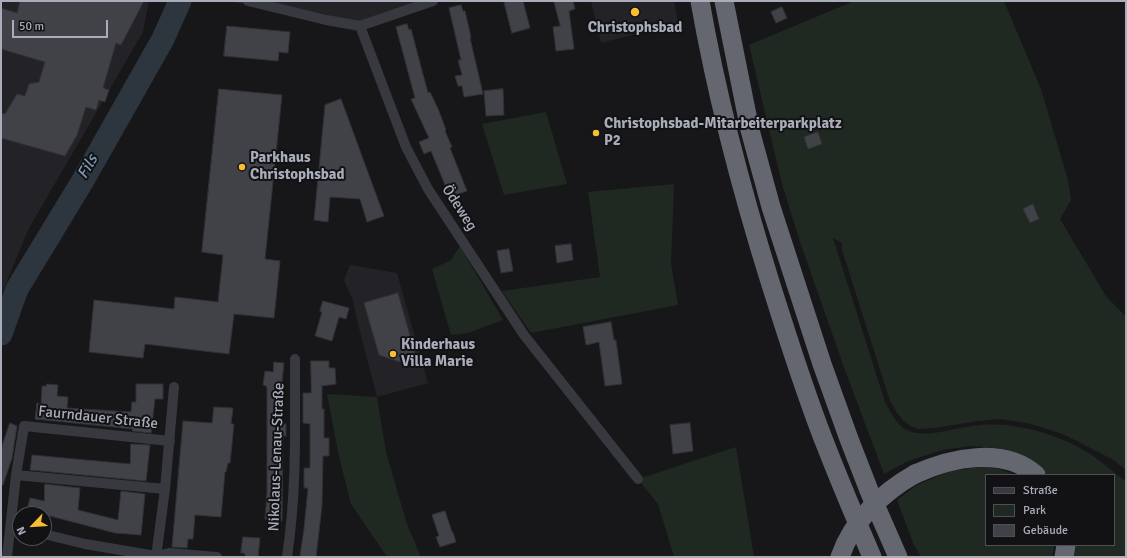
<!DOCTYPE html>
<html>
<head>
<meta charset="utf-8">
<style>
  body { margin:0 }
  #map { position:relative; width:1127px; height:558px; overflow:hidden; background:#17171a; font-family:Signika,sans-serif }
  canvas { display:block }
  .frame { position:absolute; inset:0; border:2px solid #a9adba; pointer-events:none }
  .legend { position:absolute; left:985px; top:474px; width:130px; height:72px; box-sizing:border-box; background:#121215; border:1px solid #4e5057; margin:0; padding:5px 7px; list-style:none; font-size:12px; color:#a9adba }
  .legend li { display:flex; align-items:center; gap:8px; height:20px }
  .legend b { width:20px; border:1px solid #4e5057 }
  .north { position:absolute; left:12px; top:506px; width:40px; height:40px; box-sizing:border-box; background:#121215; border:1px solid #4e5057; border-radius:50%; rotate:245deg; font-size:11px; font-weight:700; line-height:16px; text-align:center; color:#a9adba }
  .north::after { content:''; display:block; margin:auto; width:14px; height:18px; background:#f7be32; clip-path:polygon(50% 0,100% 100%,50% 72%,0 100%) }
  .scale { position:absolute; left:12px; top:20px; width:96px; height:18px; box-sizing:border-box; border:2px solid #a9adba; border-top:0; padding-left:5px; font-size:12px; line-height:14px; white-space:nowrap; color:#a9adba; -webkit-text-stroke:3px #121215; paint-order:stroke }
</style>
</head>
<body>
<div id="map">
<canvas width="1127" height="558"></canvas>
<div class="frame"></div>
<ul class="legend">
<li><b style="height:5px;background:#38393f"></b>Straße</li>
<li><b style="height:11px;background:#1f2821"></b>Park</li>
<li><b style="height:11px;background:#414247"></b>Gebäude</li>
</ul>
<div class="north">N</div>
<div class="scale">50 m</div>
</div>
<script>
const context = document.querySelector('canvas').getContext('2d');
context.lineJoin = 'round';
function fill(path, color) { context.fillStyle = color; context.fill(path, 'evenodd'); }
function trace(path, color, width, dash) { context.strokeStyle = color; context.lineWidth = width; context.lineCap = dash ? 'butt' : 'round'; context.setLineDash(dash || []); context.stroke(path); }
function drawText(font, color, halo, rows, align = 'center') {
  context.font = font + ' Signika,sans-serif'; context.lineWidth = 4; context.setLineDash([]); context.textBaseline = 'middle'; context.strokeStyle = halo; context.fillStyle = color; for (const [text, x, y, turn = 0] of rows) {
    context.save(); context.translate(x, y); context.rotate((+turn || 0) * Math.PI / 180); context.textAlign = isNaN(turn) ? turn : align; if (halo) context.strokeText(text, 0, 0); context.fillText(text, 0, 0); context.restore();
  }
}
const built = new Path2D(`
  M1,1H149L143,32L28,230L1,296Z
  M227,1H424L358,23L337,22Z
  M591,1H674L678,23L601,43Z
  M350,265L397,273L428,383L377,397L358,324L353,301L344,280Z`);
const green = new Path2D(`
  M854,1H1004L1041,89L1068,180L1071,200L1060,219L1106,296L1126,317V470L1112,459L1063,434L1027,423L1000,419L977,421L935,428L919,429L910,426L903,420L897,413L890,401L842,250V243L833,238L885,402C890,410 894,420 902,427C920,441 952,428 973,426C988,424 1004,424 1018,427C1042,430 1072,442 1092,455C1103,463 1114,473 1126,481V557H1071L1073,545H1114V475H1048L1023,456L997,448L970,446L943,450L908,461L884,474L846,373L800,242L782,184L749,45Z
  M546,112L567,184L504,195L482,124Z
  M674,184L671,263L678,305L531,333L502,291L600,277L588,192Z
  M460,246L503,320L468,333L451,335L432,269L451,260Z
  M327,394L377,397L386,452L407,524L421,557H387L351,504L339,457Z
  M736,447L754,557H674L658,504L638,479Z
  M988,465L1015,475H986V545H1054L1052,557H921L913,543L897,500L917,485L948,472Z`);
const river = new Path2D(`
  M1,334L17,289L82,182L163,39L180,1`);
const building = new Path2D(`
  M20,1H144L121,45L116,43L103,88L109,90L105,102L99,100L96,110L86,107L77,135L65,156L1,138V113L5,114L17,94L25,96L29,84L39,82L45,62L1,49V8L17,13Z
  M504,1H523L530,28L512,33Z
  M554,1H573L575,9L569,11L574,49L556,51L553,27L560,26Z
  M461,5L463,11H465L471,37L470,38L483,94L464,97L462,86H458L455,76L462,75L458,60H461L449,8Z
  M782,7L787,18L776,23L771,12Z
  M407,24L409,30L411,29L428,93L430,92L439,111L446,130L445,131L452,147L450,148L467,191L450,197L431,151L424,154L419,142L429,138L411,99L415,98L396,27Z
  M227,26L290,32L288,53L279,52L278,61L224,56Z
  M219,89L282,95L265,259L280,261L274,318L234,314L229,354L145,344L143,358L89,352L94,300L174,309L175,297L218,302L223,255L202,252Z
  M503,89L504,115L486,116L484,91Z
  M341,99L384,216L367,222L360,199L330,197L328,222L314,220L325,105Z
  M818,132L822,144L808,149L804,137Z
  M1033,204L1039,219L1030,223L1023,209Z
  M571,244L573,260L557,263L555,246Z
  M509,249L513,271L501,273L497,251Z
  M398,293L416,357L400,362L379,355L364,303Z
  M323,301L349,308L346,319L339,317L332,341L315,336L322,312L320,311Z
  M611,322L614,340H616L622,384L605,386L599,342L586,345L583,327Z
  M311,361H329V368H335L336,384L322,386V409H324V438H329V456H323L322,506L316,557H306L300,556L304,529L308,488H304V468H310V424L303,423V393H311Z
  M274,362L284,363L280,401H282V424H286V436H283L282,521L265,519L267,493V388L266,386L263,385L265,371L273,372Z
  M47,384L58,385L57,396L68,397L67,408L131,412L132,402H136V384H163V399H155L151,433L132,431L133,429L35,419L37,403L41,404L42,386H46Z
  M214,407L233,408L231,424H234L230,463H228L226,472H225L221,517L195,515L193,539H188L187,548L172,547L183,421L212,423Z
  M10,423L17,426L12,458L3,485H1V449Z
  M690,423L693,451L673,454L670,425Z
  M131,444L150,445L146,481L30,470L32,455L130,464Z
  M45,484L80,488L78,510L118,520L121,491L145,494L141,535L115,533L27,510L30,498L44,501Z
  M445,511L452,532H453L456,542L440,547L436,537L439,536L432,515Z
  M243,537L260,538L258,557H246L244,553H241Z`);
const street = new Path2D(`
  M248,1L326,20L360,26L433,1
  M360,26L406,147L428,189L524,335L638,479
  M165,489L16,475L24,426L170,441
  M44,534L85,544L156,556L169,553L217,557
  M7,557L16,475
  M156,557L165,489L174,387
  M287,557C297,491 295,425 295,359`);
const highway = new Path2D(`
  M700,1C717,98 742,192 771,285C789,341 806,397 828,451C842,487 857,522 872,557
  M724,1L750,130L771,207L822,364L849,439L870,493L898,557
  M915,474C951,458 1003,446 1036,475
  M1064,557L1066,545`);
const highwayBridge = new Path2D(`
  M840,557C852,521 883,492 915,474`);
const markers = [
  [635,12,5,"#f7be32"],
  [596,133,4,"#f7be32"],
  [242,167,4,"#f7be32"],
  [393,354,4,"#f7be32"]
];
const poiNames = [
  ["Christophsbad",635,28,"center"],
  ["Christophsbad-Mitarbeiterparkplatz",604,124],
  ["P2",604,141],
  ["Parkhaus",250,158],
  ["Christophsbad",250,175],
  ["Kinderhaus",401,345],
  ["Villa Marie",401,362]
];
const streetNames = [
  ["Ödeweg",459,208,57],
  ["Faurndauer Straße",98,418,6],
  ["Nikolaus-Lenau-Straße",277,457,-88]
];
const waterNames = [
  ["Fils",88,167,-60]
];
fill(built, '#232327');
fill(green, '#1f2821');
trace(river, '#2d363e', 23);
fill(building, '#414247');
trace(building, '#313136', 1);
trace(street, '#38393f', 10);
trace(highway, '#646770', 19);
trace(highwayBridge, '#646770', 19);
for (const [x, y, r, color] of markers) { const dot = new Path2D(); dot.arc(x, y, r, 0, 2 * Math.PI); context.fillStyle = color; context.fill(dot); trace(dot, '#121215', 1.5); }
drawText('bold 15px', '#a9adba', '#121215', poiNames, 'left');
drawText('15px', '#a9adba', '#121215', streetNames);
drawText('italic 16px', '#7f9ab5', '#121215', waterNames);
</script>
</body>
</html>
